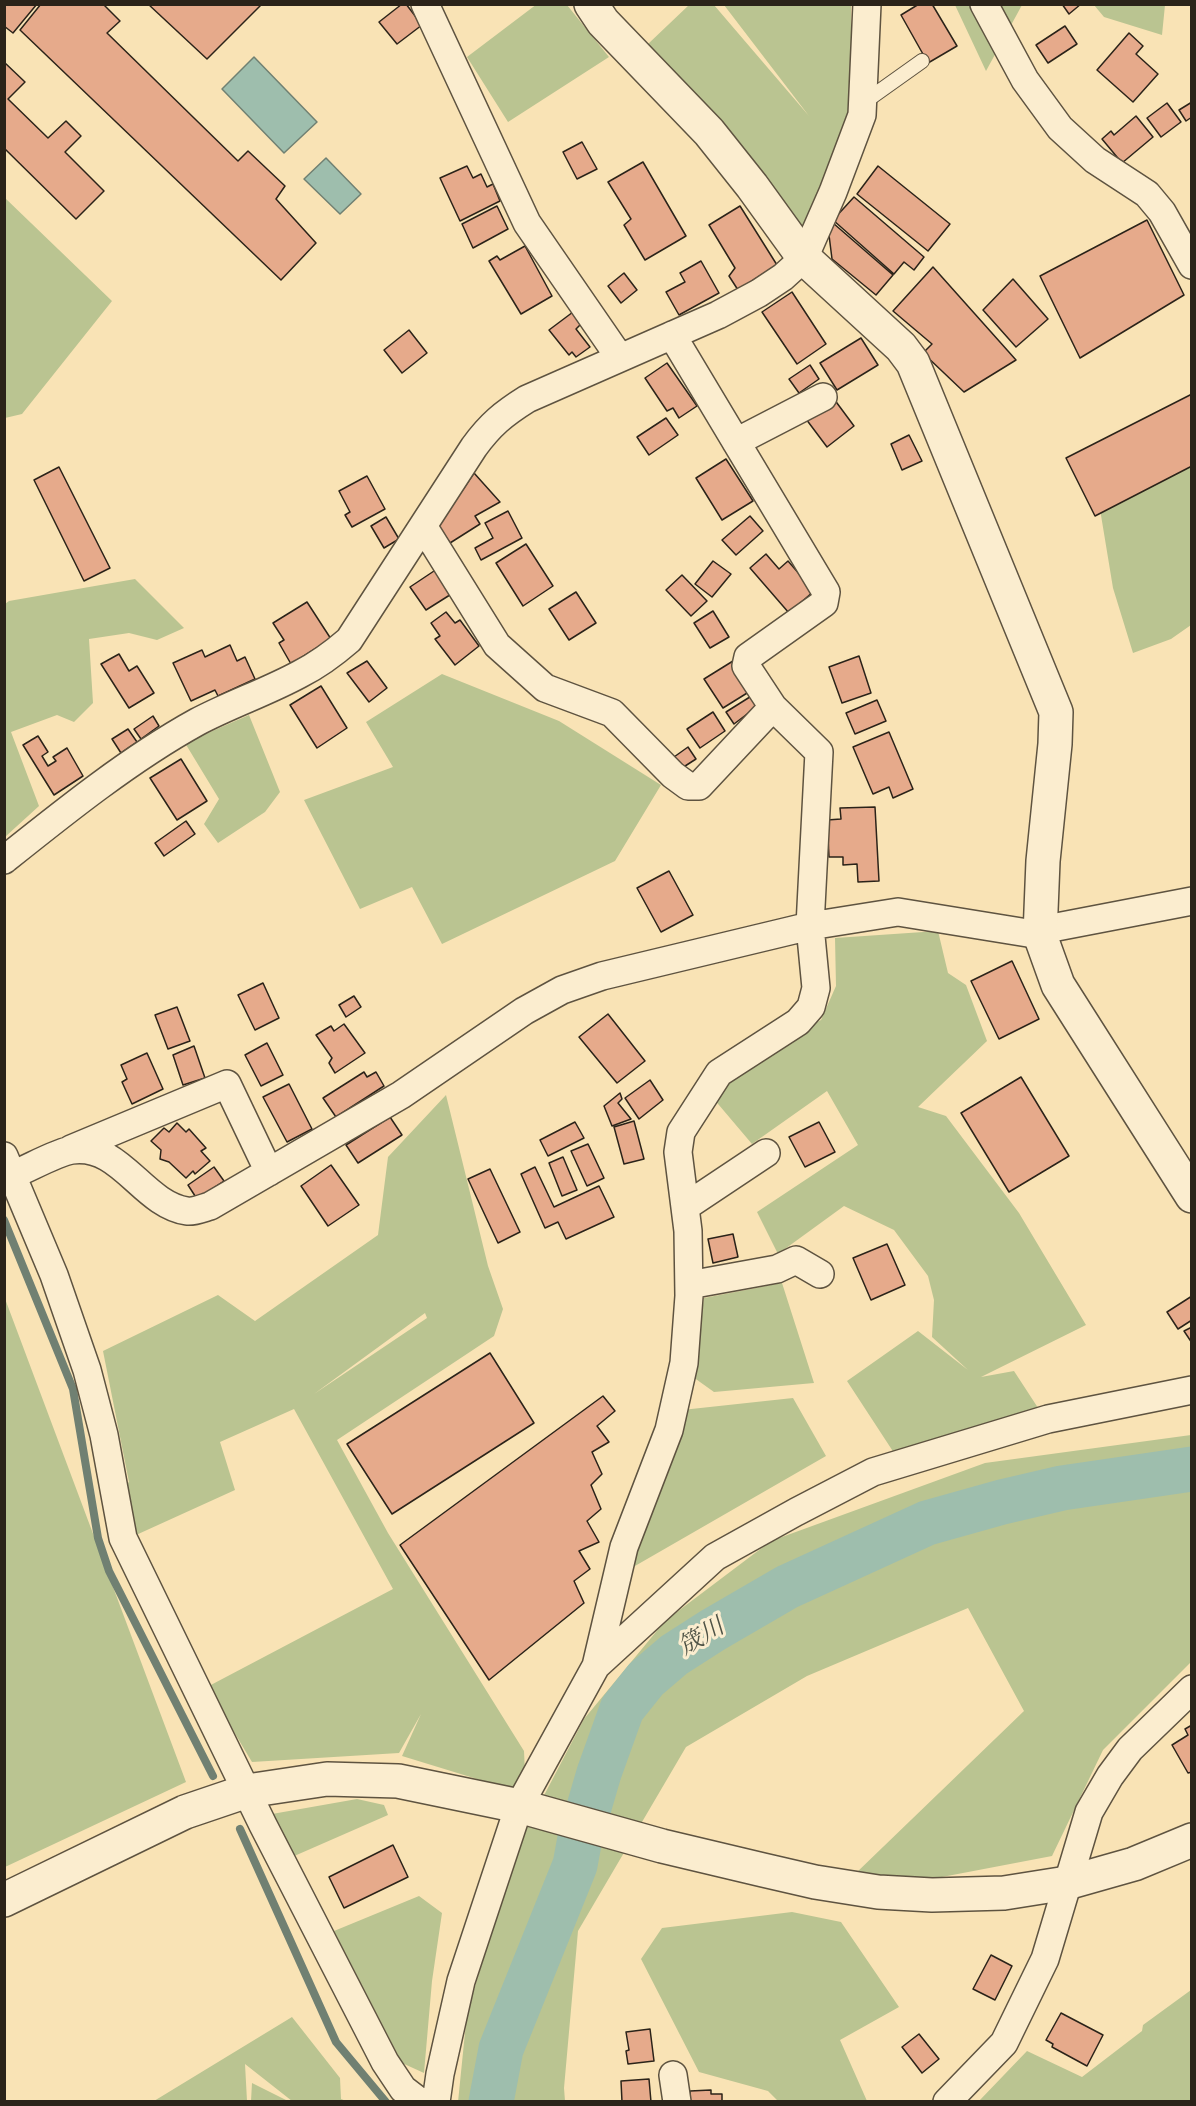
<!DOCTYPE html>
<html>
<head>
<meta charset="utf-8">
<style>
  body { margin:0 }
  #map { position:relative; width:1196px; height:2106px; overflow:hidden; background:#f9e3b5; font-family:"Libre Bodoni",serif }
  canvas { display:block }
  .frame { position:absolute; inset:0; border:6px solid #2b2319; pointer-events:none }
</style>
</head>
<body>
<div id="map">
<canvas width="1196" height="2106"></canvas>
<div class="frame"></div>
</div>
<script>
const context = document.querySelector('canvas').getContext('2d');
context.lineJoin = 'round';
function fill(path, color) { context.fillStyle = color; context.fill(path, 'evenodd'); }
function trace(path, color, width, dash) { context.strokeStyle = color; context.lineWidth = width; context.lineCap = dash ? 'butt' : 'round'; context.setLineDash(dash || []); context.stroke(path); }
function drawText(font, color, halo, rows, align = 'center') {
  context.font = font + ' "Libre Bodoni","Noto Serif JP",serif'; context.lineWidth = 6; context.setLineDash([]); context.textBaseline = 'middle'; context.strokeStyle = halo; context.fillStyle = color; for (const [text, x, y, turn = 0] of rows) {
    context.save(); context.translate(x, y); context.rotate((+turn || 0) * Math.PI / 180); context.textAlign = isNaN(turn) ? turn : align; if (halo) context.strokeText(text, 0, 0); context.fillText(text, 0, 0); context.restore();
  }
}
const green = new Path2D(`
  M537,4L567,5L609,57L508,122L467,57Z
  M689,5H714L809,116L724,5H851V117L803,228L648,44Z
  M955,5H1022L986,71Z
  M1094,5H1165L1162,35L1104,17Z
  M4,197L112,301L22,414L5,418Z
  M1191,460V625L1171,639L1133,653L1113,588L1098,497Z
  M135,579L184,628L157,640L129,633L89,639L93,703L74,722L57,715L11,732L39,806L5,837V604L9,601Z
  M442,674L559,721L661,785L615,861L442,944L412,887L360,909L304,800L393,767L366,722Z
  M249,715L280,792L265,812L218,843L204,824L219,799L185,743Z
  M938,931L948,973L966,985L987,1041L918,1107L946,1116L1019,1213L1086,1325L981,1377L1014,1371L1042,1414L896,1456L847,1381L918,1331L968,1370L932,1337L934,1300L928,1276L894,1230L844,1206L778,1254L757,1212L858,1145L827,1091L752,1144L713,1098L719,1073L821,1020L836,986L835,938Z
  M446,1095L488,1266L503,1309L494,1336L337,1440L388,1533L524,1751L526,1794L402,1756L421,1714L399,1753L252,1762L207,1687L393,1589L294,1409L220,1442L235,1490L136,1535L125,1485L129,1482L103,1351L218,1295L255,1321L378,1235L388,1157ZM425,1313L427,1318L314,1394Z
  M782,1283L814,1383L714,1392L693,1377L704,1298Z
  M4,1296L186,1782L5,1867H4Z
  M793,1398L826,1456L628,1570L682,1410Z
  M1191,1435V1662L1103,1750L1052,1856L921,1881L855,1874L1024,1711L968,1608L807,1676L686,1747L578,1931L564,2088L565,2101L458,2102L467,2013L517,1847L584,1719L665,1621L771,1541L985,1463Z
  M357,1799L384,1805L388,1815L292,1857L272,1814Z
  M419,1896L442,1913L432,1981L424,2073L402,2063L334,1931Z
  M792,1912L841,1922L899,2007L840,2040L867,2101H778L768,2091L699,2072L641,1959L662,1928Z
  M1191,1990V2101H979L1027,2051L1082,2077L1142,2031L1143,2025Z
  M292,2017L340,2078L341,2099L346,2101H292L245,2064L247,2101H154Z
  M252,2083L288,2101H251Z`);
const water = new Path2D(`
  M254,57L317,122L284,153L222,89Z
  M326,158L361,194L340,214L304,179Z`);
const stream = new Path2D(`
  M4,1220L73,1389L98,1538L109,1571L213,1776
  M240,1829L336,2042L386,2102`);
const river = new Path2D(`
  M491,2102L501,2049L575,1865L580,1838L599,1773L622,1709L646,1679L674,1655L713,1630L787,1587L927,1523L1002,1502L1062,1488L1192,1469`);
const building = new Path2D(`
  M4,4H37L13,33L4,26Z
  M41,4H103L120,21L107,33L238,161L248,151L285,186L276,199L316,243L281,280L20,30Z
  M148,4H262L207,59Z
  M402,4H406L422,25L397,44L379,22Z
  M919,4H932L957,46L928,63L901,15Z
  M1062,4H1081L1069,14Z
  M1065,26L1077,44L1048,63L1036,45Z
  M1129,33L1143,46L1136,54L1158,74L1133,102L1097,70Z
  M4,62L25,82L8,99L48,138L66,121L81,136L65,152L104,191L76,219L4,148Z
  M1192,102V117L1186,121L1179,110Z
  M1167,103L1181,122L1161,137L1147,118Z
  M1136,116L1153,137L1122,163L1102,139L1111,131L1114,135Z
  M582,142L597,169L577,179L563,152Z
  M643,162L686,236L645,260L624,225L631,219L608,182Z
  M467,166L473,178L481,174L487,187L493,184L500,201L460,221L440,178Z
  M878,166L950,224L928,251L857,194Z
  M854,197L924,257L914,270L904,262L894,274L833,220Z
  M497,206L508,229L473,248L462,224Z
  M740,206L777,265L738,290L729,276L735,268L709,225Z
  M1147,220L1184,295L1080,358L1040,276Z
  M833,223L893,275L876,295L832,259L829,235L825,232Z
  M525,246L552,296L521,314L489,261L497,256L500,260Z
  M701,261L719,293L679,315L666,292L685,282L680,273Z
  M933,267L1016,360L964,392L923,353L932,344L893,311Z
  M624,273L637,290L621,303L608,286Z
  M1013,279L1048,319L1016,347L983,310Z
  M792,292L826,344L797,364L762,312Z
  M573,312L582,323L576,329L590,347L576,357L572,352L569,355L549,330Z
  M409,330L427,353L402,373L384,350Z
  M861,338L878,365L837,390L820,363Z
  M667,363L697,406L679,418L673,408L667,411L645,378Z
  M810,365L819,379L799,393L789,379Z
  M1192,394V466L1095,516L1066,458Z
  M834,399L854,426L827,447L806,419Z
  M666,418L678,435L649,455L637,437Z
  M909,435L922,461L902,470L891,444Z
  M726,459L753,501L722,520L696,478Z
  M59,467L110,568L84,581L34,480Z
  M474,473L500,502L475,516L480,524L450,543L438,526Z
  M367,476L385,509L352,527L345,515L350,512L339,491Z
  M508,511L522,538L481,560L475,548L493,538L485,523Z
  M750,516L763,531L736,555L722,540Z
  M386,517L399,539L384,548L371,526Z
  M526,544L553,586L523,606L496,563Z
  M766,554L779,569L788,561L814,591L789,613L750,568Z
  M713,561L731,574L712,597L695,584Z
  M437,569L453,593L426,610L410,587Z
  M682,575L707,601L691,616L666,590Z
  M576,592L596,623L569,640L549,609Z
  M307,602L331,639L291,664L279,643L284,640L273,623Z
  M713,611L729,637L710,648L694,623Z
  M446,612L455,623L460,620L479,646L455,665L435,639L440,636L431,623Z
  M230,645L237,661L245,657L255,679L218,696L215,690L191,701L173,663L202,650L205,657Z
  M119,654L129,671L137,666L154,693L129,708L101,664Z
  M859,656L871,693L842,703L829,667Z
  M367,661L387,688L369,702L347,673Z
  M733,661L752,690L723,708L704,679Z
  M321,686L347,728L317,748L290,705Z
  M753,695L759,705L734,724L726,712Z
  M877,700L886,721L855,734L846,713Z
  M713,712L725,731L700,748L687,729Z
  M153,716L159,726L141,739L134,729Z
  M128,729L137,742L121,753L112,739Z
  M889,732L913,789L893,798L889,787L873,794L853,747Z
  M38,736L48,752L42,756L48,766L56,761L53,757L67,748L83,776L54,795L23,745Z
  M688,747L696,759L682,768L674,757Z
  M181,759L207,801L177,820L150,778Z
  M875,807L879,881L858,882L857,864L843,865V857H829L827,820L841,819L840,808Z
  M186,821L195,834L164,856L155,843Z
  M669,871L693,915L661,932L637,888Z
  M1012,961L1039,1019L999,1039L971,981Z
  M263,983L279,1018L255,1030L238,995Z
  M354,996L361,1007L346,1017L339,1005Z
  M177,1007L190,1041L168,1049L155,1015Z
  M608,1014L645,1061L617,1083L579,1037Z
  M344,1024L365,1053L335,1073L329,1063L332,1058L316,1035L331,1026L334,1031Z
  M267,1043L283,1075L261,1086L245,1055Z
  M194,1046L205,1078L183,1085L173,1055Z
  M147,1053L163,1089L132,1104L122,1082L127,1079L121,1065Z
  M364,1072L367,1077L376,1072L384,1086L336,1117L323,1098Z
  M1021,1077L1069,1156L1009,1192L961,1113Z
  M650,1080L663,1100L639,1119L625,1098Z
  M289,1084L312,1129L287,1142L263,1097Z
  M620,1093L622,1099L618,1103L631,1119L612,1126L604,1106Z
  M390,1117L402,1135L358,1163L346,1145Z
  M634,1121L644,1159L624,1164L614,1127Z
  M575,1122L584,1138L548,1156L540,1140Z
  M819,1122L835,1152L805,1167L789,1137Z
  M177,1123L186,1132L189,1129L206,1148L201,1151L210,1161L195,1174L193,1171L186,1178L169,1162L160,1159L161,1150L151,1141L164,1128L169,1132Z
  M588,1144L604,1178L587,1186L571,1151Z
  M563,1157L577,1190L562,1196L549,1163Z
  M331,1165L359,1205L328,1226L301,1186Z
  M214,1167L224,1181L197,1199L188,1185Z
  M535,1167L554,1207L599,1186L614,1217L566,1239L558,1222L545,1228L521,1174Z
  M490,1169L520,1232L498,1243L468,1179Z
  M733,1234L738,1257L713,1263L708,1239Z
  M887,1244L905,1285L871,1300L853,1258Z
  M1192,1296V1320L1178,1329L1167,1312Z
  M1192,1327V1343L1184,1331Z
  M490,1353L534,1423L392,1514L347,1444Z
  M603,1396L615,1411L597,1426L609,1442L592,1452L602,1474L591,1485L601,1509L587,1521L599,1542L579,1551L590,1569L574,1581L584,1603L489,1680L400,1545Z
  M1192,1725V1772L1188,1773L1172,1745L1188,1735L1185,1729Z
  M393,1845L408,1877L344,1908L329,1877Z
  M991,1955L1012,1966L995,2000L973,1989Z
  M1061,2013L1103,2035L1087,2066L1052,2047L1053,2044L1046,2040Z
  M650,2029L654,2061L628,2064L626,2051L629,2050L626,2032Z
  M919,2034L939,2059L922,2073L902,2047Z
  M649,2079L651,2102H622L621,2081Z
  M711,2090V2094H722V2102H690V2091Z`);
const service = new Path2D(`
  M863,103L922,61`);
const minor = new Path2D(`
  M425,4L527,223L620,358
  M984,4L1025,80L1060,128L1095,160L1147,194L1162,212L1192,265
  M736,442L823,397
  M423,526L497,645L545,688L612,713L673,775L688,786H699L773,707
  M4,860C64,812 130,759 197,722C231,704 267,692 300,674C318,665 334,653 349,640L474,447C490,425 503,414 527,399L718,315L759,293L783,277L804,258L833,192L862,115L867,4
  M1041,930L1192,901
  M71,1149L227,1084L269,1172
  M4,1156L54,1275L87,1370L104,1435L123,1538L263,1825L385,2062L403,2089L420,2102
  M12,1175C28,1169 57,1152 72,1150C121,1143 142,1204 187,1211C194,1212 203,1208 210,1206L401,1095L524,1011L562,990L602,976L810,926L898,912L1040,935
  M685,1207L766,1153
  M689,1285L777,1269L796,1260L820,1274
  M596,1666L624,1547L669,1430L684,1363L689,1296L688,1231L678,1152L681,1132L719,1073L798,1022L811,1007L816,988L810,926L819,752L773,707L746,666L748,657L824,603L826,592L672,335
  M673,2075L677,2102
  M436,2102L440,2074L461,1981L519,1806L596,1666L715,1557L796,1512L873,1472L1048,1419L1192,1390
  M947,2102L1004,2043L1045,1959L1089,1812L1110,1776L1130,1749L1192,1689`);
const tertiary = new Path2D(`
  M591,4L603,22L709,132L752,186L804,258L901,347L913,363L1056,712L1055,744L1043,861L1040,935L1058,985L1192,1196
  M4,1900L185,1812L247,1791L327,1779L398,1781L519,1806L662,1846L763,1870L815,1882L878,1892L932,1895L1004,1893L1067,1883L1134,1864L1192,1840`);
const waterNames = [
  ["筬川",702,1638,-31]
];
fill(green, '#bac491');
fill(water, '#9ebead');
trace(water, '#708072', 1.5);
trace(stream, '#708072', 8);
trace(river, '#9ebead', 45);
fill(building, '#e6aa8b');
trace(building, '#2b2319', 1.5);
trace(service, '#5e5340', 16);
trace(minor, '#5e5340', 30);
trace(tertiary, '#5e5340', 36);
trace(service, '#fbedcf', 14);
trace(minor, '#fbedcf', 27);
trace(tertiary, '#fbedcf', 33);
drawText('italic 24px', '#4e5245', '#fbedcf', waterNames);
</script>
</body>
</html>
